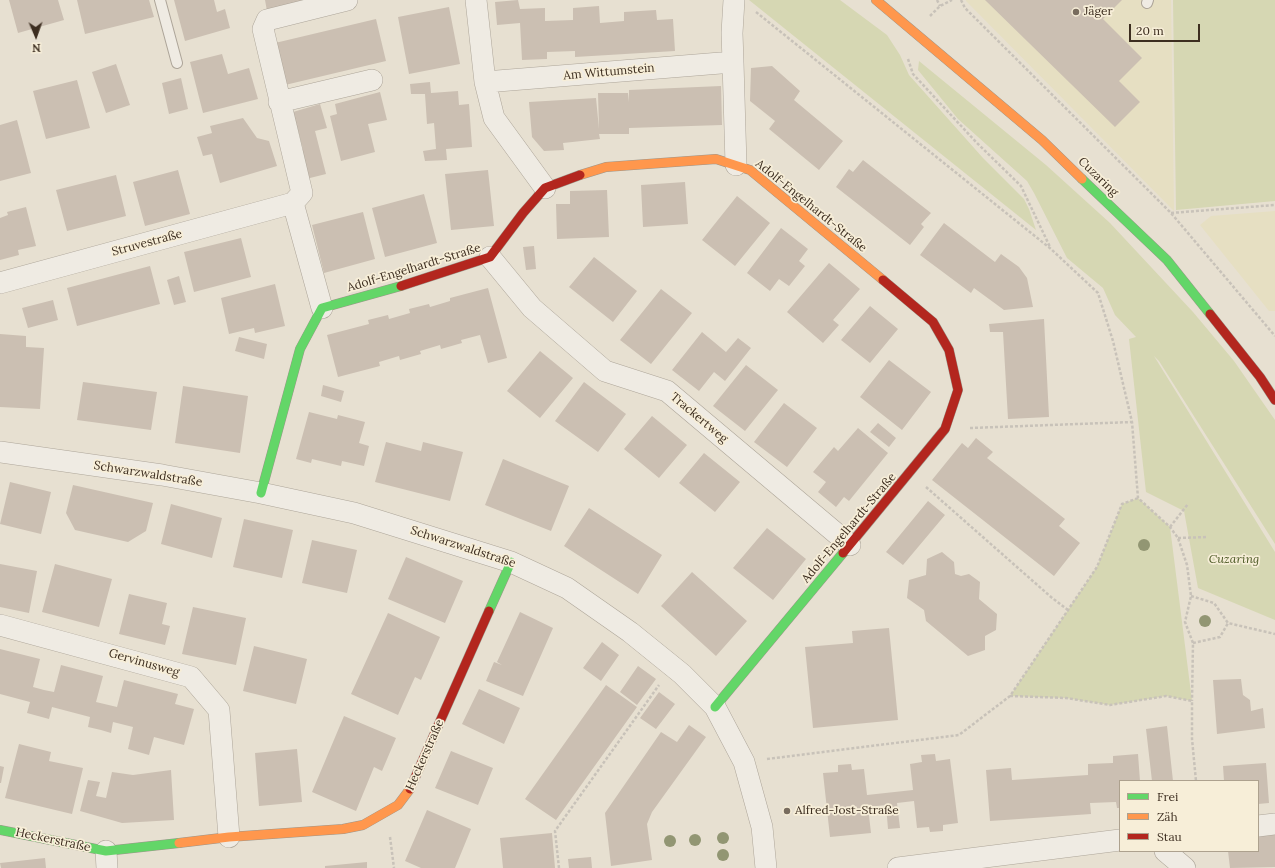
<!DOCTYPE html>
<html>
<head>
<meta charset="utf-8">
<style>
  body { margin:0 }
  #map { position:relative; width:1275px; height:868px; overflow:hidden; background:#e7e0d1; font-family:Lora,serif }
  canvas { display:block }
  .legend { position:absolute; left:1119px; top:780px; width:140px; height:72px; box-sizing:border-box; background:#f7eed8; border:1px solid #ada18e; margin:0; padding:5px 7px; list-style:none; font-size:12px; color:#3d2e20 }
  .legend li { display:flex; align-items:center; gap:8px; height:20px }
  .legend b { width:20px; border:1px solid #ada18e }
  .north { position:absolute; left:16px; top:16px; width:40px; height:40px; -webkit-text-stroke:3px #f7eed8; paint-order:stroke; rotate:178deg; font-size:11px; font-weight:700; line-height:16px; text-align:center; color:#3d2e20 }
  .north::after { content:''; display:block; margin:auto; width:14px; height:18px; background:#3d2e20; clip-path:polygon(50% 0,100% 100%,50% 72%,0 100%) }
  .scale { position:absolute; left:1129px; top:24px; width:71px; height:18px; box-sizing:border-box; border:2px solid #3d2e20; border-top:0; padding-left:5px; font-size:12px; line-height:14px; white-space:nowrap; color:#3d2e20; -webkit-text-stroke:3px #f7eed8; paint-order:stroke }
</style>
</head>
<body>
<div id="map">
<canvas width="1275" height="868"></canvas>
<ul class="legend">
<li><b style="height:5px;background:#63d668"></b>Frei</li>
<li><b style="height:5px;background:#ff974d"></b>Zäh</li>
<li><b style="height:5px;background:#b3261e"></b>Stau</li>
</ul>
<div class="north">N</div>
<div class="scale">20 m</div>
</div>
<script>
const context = document.querySelector('canvas').getContext('2d');
context.lineJoin = 'round';
function fill(path, color) { context.fillStyle = color; context.fill(path, 'evenodd'); }
function trace(path, color, width, dash) { context.strokeStyle = color; context.lineWidth = width; context.lineCap = dash ? 'butt' : 'round'; context.setLineDash(dash || []); context.stroke(path); }
function drawText(font, color, halo, rows, align = 'center') {
  context.font = font + ' Lora,serif'; context.lineWidth = 3.5; context.setLineDash([]); context.textBaseline = 'middle'; context.strokeStyle = halo; context.fillStyle = color; for (const [text, x, y, turn = 0] of rows) {
    context.save(); context.translate(x, y); context.rotate((+turn || 0) * Math.PI / 180); context.textAlign = isNaN(turn) ? turn : align; if (halo) context.strokeText(text, 0, 0); context.fillText(text, 0, 0); context.restore();
  }
}
const farmland = new Path2D(`
  M966,0H1171L1174,211L966,1Z
  M1275,211V311H1269L1200,225L1211,216Z`);
const green = new Path2D(`
  M749,0H840L887,35L900,55L909,75L983,158L1024,199L1029,209L1036,230Z
  M1173,0H1275V201L1176,210Z
  M919,61L1046,165L1110,223L1193,312L1234,361L1275,420V544L1159,361L1154,356L1275,552V620L1198,588L1184,511L1146,492L1129,339L1136,337L1115,315L1103,288L1067,258L1034,193L1027,181L958,119L918,70Z
  M1138,498L1170,527L1192,701L1166,696L1110,705L1066,698L1010,696L1097,567L1122,504Z`);
const building = new Path2D(`
  M9,0H58L64,20L18,33Z
  M77,0H149L154,17L85,34Z
  M174,0H214L217,12L225,9L230,28L185,41Z
  M265,0H309L267,11Z
  M518,0L520,9L545,8V21L573,20V8L599,6L600,23L624,21V12L656,10L657,20L673,19L675,51L575,57V51L547,52V59L522,60L520,23L497,25L495,2Z
  M985,0H1122L1103,19L1142,58L1119,81L1140,102L1115,127Z
  M449,7L460,64L409,74L398,17Z
  M376,19L386,61L285,85L275,43Z
  M222,54L228,74L249,68L258,99L203,113L190,62Z
  M116,64L130,105L106,113L92,72Z
  M772,66L800,91L794,100L843,141L819,170L769,129L775,121L750,101L751,68Z
  M181,78L188,109L169,114L162,83Z
  M77,80L90,128L46,139L33,91Z
  M430,82L431,93L458,91L459,105L469,104L472,147L446,149L447,160L425,161L423,151L436,149L434,123L427,124L425,94H411L410,84Z
  M721,86L722,125L629,128V134H599L600,139L563,143L564,150L544,151L532,137L529,102L596,98L599,129L598,93H628L629,102V90Z
  M380,92L387,120L368,124L375,152L341,161L330,116L337,114L335,104Z
  M320,104L327,128L315,131L326,174L302,180L294,152L303,149L293,112Z
  M243,118L257,138L269,141L277,166L220,183L212,154L203,156L197,137L212,133L210,126Z
  M17,120L31,173L0,181V125Z
  M863,160L931,213L921,224L924,227L910,245L836,187L849,169L853,172Z
  M178,170L190,214L145,226L133,182Z
  M488,170L494,226L451,230L445,174Z
  M116,175L126,216L67,231L56,190Z
  M685,182L688,224L643,227L641,185Z
  M607,190L609,237L557,239L556,204H570V191Z
  M424,194L437,243L385,257L372,208Z
  M737,196L770,223L735,266L702,240Z
  M26,207L36,246L18,250L19,255L0,260V218L8,215L7,212Z
  M363,212L375,259L324,273L312,225Z
  M944,223L995,262L1001,254L1019,267L1027,278L1033,307L1004,310L974,288L971,293L920,255Z
  M781,228L808,249L799,261L805,266L789,286L779,279L770,291L747,273Z
  M241,238L251,277L194,292L184,252Z
  M534,246L536,269L526,270L523,247Z
  M594,257L637,291L613,322L569,287Z
  M829,263L860,289L833,320L839,325L823,343L787,312Z
  M150,266L160,304L77,326L67,288Z
  M179,276L186,302L174,305L167,280Z
  M275,284L285,326L255,333L254,328L229,334L221,298Z
  M488,288L507,358L488,363L480,335L461,340L462,343L441,349L440,345L420,351L421,354L400,360L399,356L379,362L380,366L338,377L327,335L369,324L368,320L388,315L389,319L410,313L409,309L429,304L430,307L450,301V298Z
  M661,289L692,313L651,364L620,340Z
  M53,300L58,320L28,328L22,308Z
  M870,306L898,329L870,363L841,340Z
  M1044,319L1049,417L1008,419L1003,332H990L989,324Z
  M702,332L726,352L738,338L751,348L725,381L714,372L699,391L672,370Z
  M0,334L26,336V347L44,348L40,409L0,407Z
  M239,337L267,344L264,359L235,351Z
  M540,351L573,378L540,418L507,391Z
  M889,360L931,392L902,430L860,397Z
  M746,365L778,390L745,431L713,406Z
  M83,382L157,392L151,430L77,420Z
  M584,382L626,414L598,452L555,421Z
  M323,385L344,391L341,402L321,396Z
  M183,386L248,396L240,453L175,443Z
  M784,403L817,428L787,467L754,442Z
  M309,412L337,419L338,415L365,422L359,443L369,446L364,466L342,461L341,466L312,459L311,463L296,459Z
  M652,416L687,445L659,478L624,449Z
  M878,423L896,438L889,447L870,432Z
  M858,428L888,453L849,501L844,497L836,507L818,492L826,482L813,472L834,447L838,451Z
  M976,438L993,452L987,458L1065,519L1059,526L1080,543L1054,576L932,480L962,443L968,448Z
  M386,442L421,451L423,442L463,452L450,501L375,482Z
  M704,453L740,482L715,512L679,483Z
  M503,459L569,486L551,531L485,505Z
  M10,482L51,492L41,534L0,524Z
  M73,485L153,503L146,531L128,542L75,530L66,513Z
  M928,501L945,515L903,565L886,552Z
  M171,504L222,518L212,558L161,544Z
  M589,508L662,555L638,594L564,546Z
  M244,519L293,530L282,578L233,567Z
  M767,528L806,559L773,600L733,568Z
  M312,540L357,550L347,593L302,583Z
  M942,552L954,562L955,574L961,576L969,574L980,582L979,599L997,614L996,630L985,636V650L968,656L926,621L924,610L907,598L909,580L926,575L927,559Z
  M406,557L463,581L445,623L388,599Z
  M0,564L37,571L29,613L0,607Z
  M55,564L112,579L99,627L42,612Z
  M692,572L747,621L716,656L661,606Z
  M129,594L167,603L162,624L170,626L165,645L119,634Z
  M193,607L246,618L236,665L182,654Z
  M520,612L553,628L523,696L486,681L494,662L502,665L497,662Z
  M388,613L440,637L421,680L415,677L398,715L351,694Z
  M889,628L898,720L813,728L805,647L853,643L852,631Z
  M602,642L619,655L601,681L583,668Z
  M254,646L307,659L296,704L243,691Z
  M0,649L40,659L33,687L44,690L54,692L61,665L103,676L96,702L117,707L124,680L178,694L175,704L194,709L184,745L154,737L149,755L128,749L133,727L113,722L111,733L101,730L88,727L90,717L52,707L49,719L27,713L30,702L0,694Z
  M638,666L656,679L637,705L620,692Z
  M1241,679L1243,695L1250,700L1251,711L1263,708L1265,728L1217,734L1213,680Z
  M606,685L637,707L556,820L525,799Z
  M479,689L520,708L504,744L462,724Z
  M659,692L675,704L656,729L640,718Z
  M344,716L396,738L382,771L374,767L356,811L312,792Z
  M689,725L706,737L652,812L647,824L652,860L611,866L605,813L661,732L677,742Z
  M1167,726L1173,781H1152L1146,729Z
  M19,744L51,752L49,761L83,768L72,814L5,798Z
  M297,749L302,802L259,806L255,753Z
  M451,751L493,768L478,805L435,788Z
  M935,754L936,761L950,759L958,823L943,825V831L930,832L929,827L917,828L914,801L897,803L900,828L888,829L886,805L868,807L871,833L830,837L823,773L838,772V765L851,764L852,770L864,769L867,795L913,790L910,764L922,762L921,755Z
  M1138,754L1140,781H1120V808H1117L1116,802L1090,803L1091,814L990,821L986,770L1011,768L1012,780L1088,775V764L1113,763V756Z
  M1266,763L1269,803L1258,804V781H1224L1223,766Z
  M0,766L4,767L1,783H0Z
  M171,770L174,820L122,823L80,811L88,780L100,782L96,796L106,798L112,772L133,775Z
  M427,810L471,829L455,868H421L405,861Z
  M552,833L555,868H503L500,838Z
  M1275,833V867L1230,868L1228,851H1258V835Z
  M591,857L592,868H569L568,859Z
  M45,858L46,868H1L0,863Z
  M367,862V868H325V866Z`);
const path = new Path2D(`
  M937,0L940,6
  M961,0L965,8L1171,213L1275,336
  M756,12L1051,249L1098,293L1113,341L1132,422L1138,498L1170,527L1178,538L1187,565L1191,596L1185,622L1193,643L1192,701
  M930,16L940,6L952,0
  M908,59L913,74L976,142L1021,186L1050,247
  M1171,213L1275,205
  M970,428L1132,422
  M926,487L1051,597L1068,610
  M1170,527L1188,504
  M1178,538L1207,537
  M1191,596L1214,603L1228,623L1275,634
  M1193,643L1220,637L1228,623
  M1010,696L1066,698L1110,705L1166,696L1192,701V739L1196,781
  M767,759L959,735L1010,696L1097,567L1122,504L1138,498
  M390,837L394,868
  M559,868L555,831L659,685`);
const lane = new Path2D(`
  M160,0L177,63
  M1147,3L1148,0`);
const street = new Path2D(`
  M476,0L485,82L494,118L545,188
  M733,62L732,33L734,0
  M485,82L733,62L736,165
  M279,102L372,80
  M490,257L532,308L605,371L667,391L850,545
  M0,283L293,203
  M322,308L293,203L302,193L263,29L267,20L347,0
  M0,452L162,475L261,493L354,513L511,562L567,588L630,632L682,674L715,707L744,762L762,827L766,868
  M0,625L191,677L219,710L229,837
  M1258,826L1275,824
  M106,851L107,868
  M1165,851L1185,868
  M898,868L1120,840`);
const fast = new Path2D(`
  M1082,179L1167,260L1210,314
  M261,493L300,349L322,308L401,286
  M489,611L511,562
  M715,707L843,553
  M0,830L106,851L179,843`);
const slow = new Path2D(`
  M876,0L1042,140L1082,179
  M580,175L606,167L716,159L750,170L883,280
  M179,843L229,837L343,829L363,825L398,805L410,789`);
const jam = new Path2D(`
  M401,286L490,257L523,213L545,188L580,175
  M1210,314L1260,377L1275,400
  M843,553L945,429L958,390L949,350L933,322L883,280
  M410,789L489,611`);
const trees = [
  [1144,545],
  [1205,621],
  [723,838],
  [695,840],
  [670,841],
  [723,855]
];
const markers = [
  [1076,12,4,"#786c5e"],
  [787,811,4,"#786c5e"]
];
const poiNames = [
  ["Jäger",1084,12],
  ["Alfred-Jost-Straße",795,811]
];
const streetNames = [
  ["Am Wittumstein",609,72,-5],
  ["Cuzaring",1098,177,44],
  ["Adolf-Engelhardt-Straße",811,206,39],
  ["Struvestraße",147,243,-15],
  ["Adolf-Engelhardt-Straße",414,268,-17],
  ["Trackertweg",699,418,40],
  ["Schwarzwaldstraße",148,474,9],
  ["Adolf-Engelhardt-Straße",849,528,-50],
  ["Schwarzwaldstraße",463,547,18],
  ["Gervinusweg",144,663,16],
  ["Heckerstraße",425,755,-66],
  ["Heckerstraße",53,840,12]
];
const parkNames = [
  ["Cuzaring",1234,560]
];
fill(farmland, '#e6dfc2');
fill(green, '#d6d7b3');
fill(building, '#cbbfb2');
trace(lane, '#ada599', 12);
trace(street, '#ada599', 22);
trace(fast, '#9c958a', 10);
trace(slow, '#9c958a', 10);
trace(jam, '#9c958a', 10);
trace(path, '#c8c2b9', 2.5, [3, 2]);
trace(lane, '#efebe3', 10);
trace(street, '#efebe3', 21);
trace(fast, '#63d668', 9);
trace(slow, '#ff974d', 9);
trace(jam, '#b3261e', 9);
context.fillStyle = '#929673';
for (const [x, y] of trees) { context.beginPath(); context.arc(x, y, 6, 0, 2 * Math.PI); context.fill(); }
for (const [x, y, r, color] of markers) { const dot = new Path2D(); dot.arc(x, y, r, 0, 2 * Math.PI); context.fillStyle = color; context.fill(dot); trace(dot, '#f7eed8', 1.5); }
drawText('12px', '#3d2e20', '#f7eed8', poiNames, 'left');
drawText('12px', '#3d2e20', '#f7eed8', streetNames);
drawText('italic 12px', '#4d5a26', '#f7eed8', parkNames);
</script>
</body>
</html>
